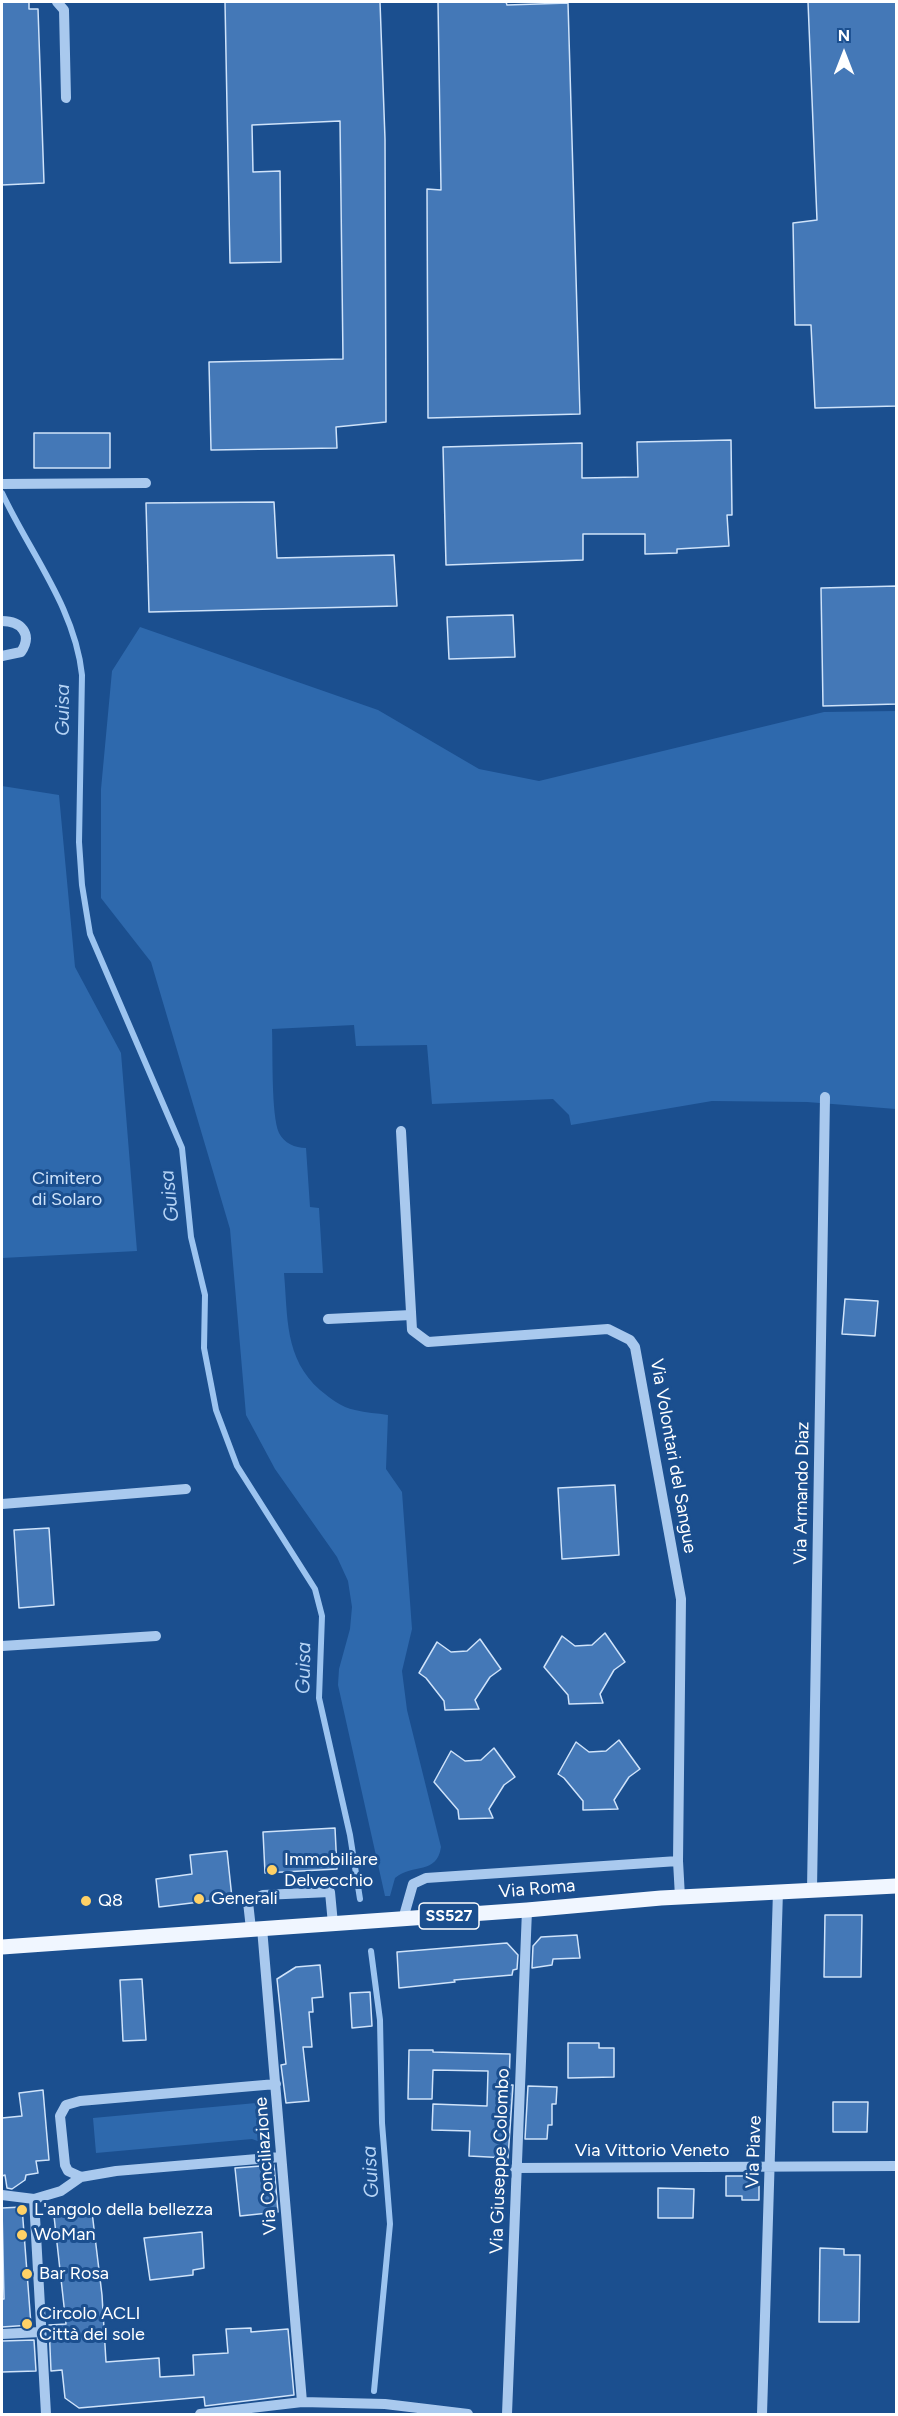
<!DOCTYPE html>
<html>
<head>
<meta charset="utf-8">
<style>
  body { margin:0 }
  #map { position:relative; width:898px; height:2416px; overflow:hidden; background:#1b4f8f; font-family:Figtree,sans-serif }
  canvas { display:block }
  .frame { position:absolute; inset:0; border:3px solid #fff; pointer-events:none }
  .north { position:absolute; left:814px; top:24px; width:60px; height:60px; -webkit-text-stroke:4px #1b4f8f; paint-order:stroke; rotate:0deg; font-size:16px; font-weight:700; line-height:24px; text-align:center; color:#fff }
  .north::after { content:''; display:block; margin:auto; width:21px; height:27px; background:#fff; clip-path:polygon(50% 0,100% 100%,50% 72%,0 100%) }
</style>
</head>
<body>
<div id="map">
<canvas width="898" height="2416"></canvas>
<div class="frame"></div>
<div class="north">N</div>
</div>
<script>
const context = document.querySelector('canvas').getContext('2d');
context.lineJoin = 'round';
function fill(path, color) { context.fillStyle = color; context.fill(path, 'evenodd'); }
function trace(path, color, width, dash) { context.strokeStyle = color; context.lineWidth = width; context.lineCap = dash ? 'butt' : 'round'; context.setLineDash(dash || []); context.stroke(path); }
function drawText(font, color, halo, rows, align = 'center') {
  context.font = font + ' Figtree,sans-serif'; context.lineWidth = 6; context.setLineDash([]); context.textBaseline = 'middle'; context.strokeStyle = halo; context.fillStyle = color; for (const [text, x, y, turn = 0] of rows) {
    context.save(); context.translate(x, y); context.rotate((+turn || 0) * Math.PI / 180); context.textAlign = isNaN(turn) ? turn : align; if (halo) context.strokeText(text, 0, 0); context.fillText(text, 0, 0); context.restore();
  }
}
const green = new Path2D(`
  M140,627L378,710L479,769L539,781L824,712L896,711V1109L807,1102L712,1101L571,1125L569,1115L553,1099L432,1104L427,1045L356,1046L354,1025L272,1029C273,1051 271,1115 279,1133C284,1143 295,1148 306,1148L310,1207L319,1208L323,1273H284C288,1317 284,1358 320,1390C331,1399 341,1407 355,1410C366,1413 377,1413 388,1415L386,1469L402,1492L412,1629L402,1671L407,1710L441,1847C437,1875 413,1863 395,1878L390,1896H385L338,1685L339,1669L350,1629L352,1607L348,1581L337,1557L275,1469L246,1415L230,1229L151,962L101,898V789L112,671Z
  M2,786L59,795L75,967L121,1053L137,1251L2,1258Z
  M267,2102L270,2134L266,2144L252,2139L96,2153L93,2118Z`);
const stream = new Path2D(`
  M2,493C30,553 75,608 82,675L79,842L82,885L90,934L182,1148L191,1237L205,1295L204,1348L216,1410L237,1466L315,1589L322,1616L319,1698L350,1835L360,1899
  M371,1951L380,2020L382,2123L390,2224L374,2391`);
const building = new Path2D(`
  M2,2H29V9H38L44,183L2,185Z
  M225,2H380L385,139L386,422L336,427L337,448L211,450L209,362L343,359L340,121L252,125L253,172L280,171L281,262L230,263Z
  M438,2H506L507,5L568,3L580,414L428,418L427,189L441,190Z
  M808,2H897V406L815,408L811,325H795L793,223L817,220Z
  M34,433H110V468H34Z
  M731,440L732,515H727L729,546L677,549V553L645,554V534H583V560L446,565L443,447L582,443V478L638,477L637,442Z
  M274,502L277,558L394,555L397,606L149,612L146,503Z
  M897,586V704L823,706L821,588Z
  M513,615L515,657L449,659L447,617Z
  M845,1299L878,1301L875,1336L842,1334Z
  M615,1485L619,1555L562,1559L558,1488Z
  M49,1528L54,1605L19,1608L14,1530Z
  M605,1633L625,1662L614,1670L600,1694L603,1703L569,1704L568,1695L544,1667L562,1636L575,1646L592,1645Z
  M480,1639L501,1669L490,1677L475,1700L479,1709L445,1710L444,1701L426,1678L419,1673L437,1642L451,1652L467,1651Z
  M619,1740L640,1769L629,1777L614,1800L618,1809L583,1810V1801L564,1778L558,1774L576,1742L589,1752L606,1751Z
  M494,1748L515,1777L504,1785L489,1809L493,1818L459,1819L458,1810L434,1782L451,1751L465,1761L481,1760Z
  M335,1828L337,1869L265,1873L263,1832Z
  M227,1851L232,1898L159,1907L156,1879L192,1874L190,1855Z
  M825,1915H862L861,1977H824Z
  M577,1935L580,1958L553,1959L552,1965L532,1968L533,1946L541,1937Z
  M507,1943L518,1955L517,1969L513,1970L512,1975L454,1980L455,1982L399,1988L397,1952Z
  M320,1965L323,1997L312,1998L313,2012H309L312,2047H303L309,2101L286,2103L281,2065L286,2064L277,1979L296,1967Z
  M142,1979L146,2040L123,2041L120,1980Z
  M370,1992L372,2026L352,2028L350,1993Z
  M568,2043H599V2048H614V2077L568,2078Z
  M409,2050H433V2052L510,2054L509,2085H513L508,2158L469,2156L470,2131L432,2130L433,2104L487,2106L488,2071L433,2070L432,2099H408Z
  M528,2086L557,2087L556,2104H552V2125H548L547,2139H525Z
  M43,2090L49,2160L36,2161L38,2173L26,2175L25,2180L12,2189L7,2188L5,2175L2,2176V2118L22,2116L19,2093Z
  M833,2102H868L867,2132H833Z
  M274,2165L278,2212L240,2216L235,2168Z
  M726,2176H752L759,2182V2200H742V2196H726Z
  M658,2188L694,2189L693,2218H658Z
  M22,2207L31,2325L2,2327V2299H4L2,2208Z
  M92,2212L102,2295L106,2362L159,2358L160,2377L194,2375L193,2355L228,2353L226,2329L251,2328V2332L288,2329L294,2395L205,2406L204,2397L79,2408L65,2398L62,2370L51,2371L49,2325L66,2324L54,2216Z
  M202,2232L204,2268L193,2270V2275L150,2280L144,2238Z
  M820,2248L844,2249V2255H860L859,2322H819Z
  M34,2340L36,2371L2,2372V2341Z`);
const minor = new Path2D(`
  M57,2L64,10L66,98
  M2,484L146,483
  M2,621C21,621 33,634 21,652L2,656
  M401,1131L412,1330L428,1342L608,1329L630,1340L635,1347L681,1599L678,1861L680,1897
  M328,1319L411,1315
  M2,1504L186,1489
  M2,1646L156,1636
  M812,1889L825,1097
  M403,1919L413,1884L426,1878L678,1861
  M262,1928L302,2402
  M251,1929L248,1902L263,1895L330,1892L333,1924
  M515,2168L896,2166
  M81,2177L68,2171L65,2165L60,2116L66,2105L80,2101L276,2084
  M2,2195L34,2199L46,2414
  M34,2199L61,2191L81,2177L116,2171L281,2157
  M2,2334L41,2332
  M200,2414L302,2402L385,2404L468,2414
  M507,2414L527,1910
  M762,2414L778,1891`);
const major = new Path2D(`
  M2,1947L527,1910L661,1898L896,1886`);
const markers = [
  [272,1870,6,"#ffd166"],
  [199,1899,6,"#ffd166"],
  [86,1901,6,"#ffd166"],
  [22,2210,6,"#ffd166"],
  [22,2235,6,"#ffd166"],
  [27,2274,6,"#ffd166"],
  [27,2324,6,"#ffd166"]
];
const shields = [
  [449,1916,60]
];
const shieldNames = [
  ["SS527",449,1916]
];
const parkNames = [
  ["Cimitero",67,1179],
  ["di Solaro",67,1200]
];
const streetNames = [
  ["Via Volontari del Sangue",673,1456,80],
  ["Via Armando Diaz",802,1493,-89],
  ["Via Roma",537,1889,-5],
  ["Via Vittorio Veneto",652,2151],
  ["Via Piave",754,2152,-88],
  ["Via Giuseppe Colombo",500,2161,-88],
  ["Via Conciliazione",266,2166,-94]
];
const poiNames = [
  ["Immobiliare",284,1860],
  ["Delvecchio",284,1881],
  ["Generali",211,1899],
  ["Q8",98,1901],
  ["L'angolo della bellezza",34,2210],
  ["WoMan",34,2235],
  ["Bar Rosa",39,2274],
  ["Circolo ACLI",39,2314],
  ["Città del sole",39,2335]
];
const waterNames = [
  ["Guisa",63,710,-90],
  ["Guisa",170,1196,-96],
  ["Guisa",304,1668,-89],
  ["Guisa",371,2172,-93]
];
fill(green, '#2e69ad');
trace(stream, '#9cc4f0', 6);
fill(building, '#4478b7');
trace(building, '#cfe3fa', 1.5);
trace(minor, '#a9c9ee', 10);
trace(major, '#f0f6ff', 15);
for (const [x, y, r, color] of markers) { const dot = new Path2D(); dot.arc(x, y, r, 0, 2 * Math.PI); context.fillStyle = color; context.fill(dot); trace(dot, '#1b4f8f', 2); }
for (const [x, y, w] of shields) { const box = new Path2D(); box.roundRect(x - w / 2, y - 13, w, 26, 4.5); context.fillStyle = '#1b4f8f'; context.fill(box); trace(box, '#fff', 1.5); }
drawText('bold 16px', '#fff', null, shieldNames);
drawText('18px', '#cfe3fa', '#1b4f8f', parkNames);
drawText('18px', '#fff', '#1b4f8f', streetNames);
drawText('18px', '#fff', '#1b4f8f', poiNames, 'left');
drawText('italic 20px', '#b5d3f5', '#1b4f8f', waterNames);
</script>
</body>
</html>
